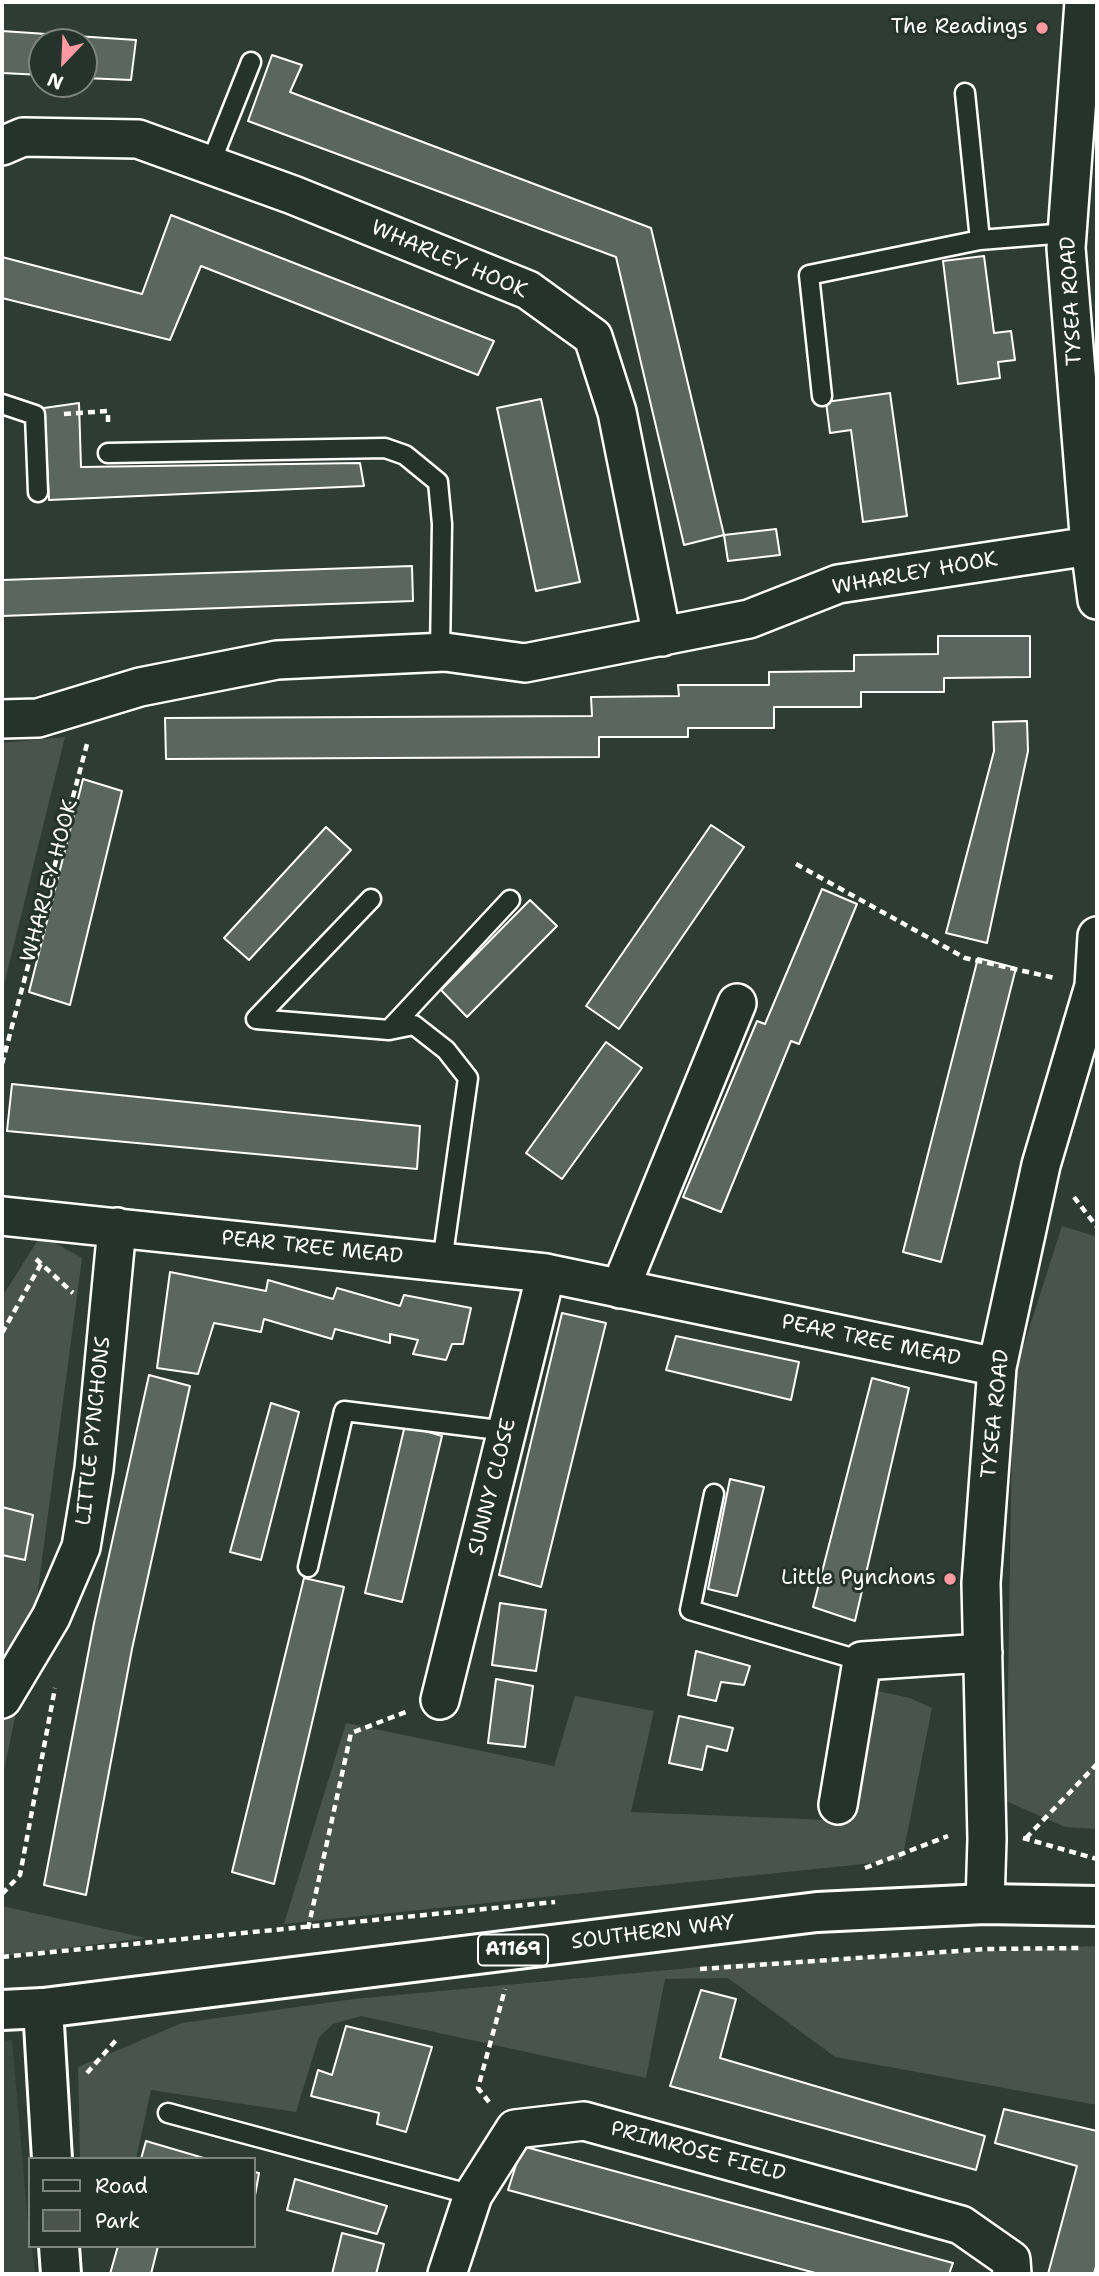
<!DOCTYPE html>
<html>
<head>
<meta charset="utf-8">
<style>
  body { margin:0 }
  #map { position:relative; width:1099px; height:2276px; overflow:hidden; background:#2f3b35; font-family:"Shantell Sans",sans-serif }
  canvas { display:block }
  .frame { position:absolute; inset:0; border:4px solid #fff; pointer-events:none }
  .legend { position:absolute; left:28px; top:2157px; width:228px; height:91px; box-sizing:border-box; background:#26332d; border:2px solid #7d8581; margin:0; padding:9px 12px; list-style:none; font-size:21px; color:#fff }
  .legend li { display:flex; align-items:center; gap:14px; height:35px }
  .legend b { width:35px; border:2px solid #7d8581 }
  .north { position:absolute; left:28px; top:28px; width:70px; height:70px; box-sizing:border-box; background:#26332d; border:2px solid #7d8581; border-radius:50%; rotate:203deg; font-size:19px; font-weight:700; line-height:28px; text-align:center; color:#fff }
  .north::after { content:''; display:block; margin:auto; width:24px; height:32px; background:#ff9aa2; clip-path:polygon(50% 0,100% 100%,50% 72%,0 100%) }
</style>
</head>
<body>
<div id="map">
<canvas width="1099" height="2276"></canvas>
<div class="frame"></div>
<ul class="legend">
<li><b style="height:9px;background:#26332d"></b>Road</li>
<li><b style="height:19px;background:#4a544f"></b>Park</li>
</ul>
<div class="north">N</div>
</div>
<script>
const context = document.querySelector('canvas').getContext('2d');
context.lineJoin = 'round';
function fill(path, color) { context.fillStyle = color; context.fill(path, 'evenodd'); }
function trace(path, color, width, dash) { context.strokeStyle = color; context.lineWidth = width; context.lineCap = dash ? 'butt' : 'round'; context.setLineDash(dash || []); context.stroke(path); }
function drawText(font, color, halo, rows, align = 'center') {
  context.font = font + ' "Shantell Sans",sans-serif'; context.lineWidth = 6; context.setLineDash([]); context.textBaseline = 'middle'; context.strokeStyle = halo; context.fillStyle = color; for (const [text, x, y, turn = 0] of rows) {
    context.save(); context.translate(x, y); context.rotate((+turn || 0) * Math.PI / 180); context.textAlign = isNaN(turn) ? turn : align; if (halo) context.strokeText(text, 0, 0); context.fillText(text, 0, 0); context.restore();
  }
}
const built = new Path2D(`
  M12,2040L30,2246H32L35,2274H2V2041Z`);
const green = new Path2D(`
  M65,737L2,993V743Z
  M1062,1226L1097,1237V1829L1065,1827L1006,1801L1013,1379Z
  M41,1235L82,1258L32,1635L2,1780V1297Z
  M878,1691L910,1698L932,1708L902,1860L284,1924L346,1723L554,1766L575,1696L654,1711L631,1812L829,1820L863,1708Z
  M2,1906L146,1938L2,1956Z
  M1097,1946V2105L835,2057L728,1978L665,1979L646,2078L361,2016L333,2024L319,2037L296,2112L151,2090L136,2159L80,2158L78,2067L182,2023L354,1999L755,1962Z`);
const building = new Path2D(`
  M2,31L136,40L131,80L84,78V42H42V75L2,73Z
  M272,55L302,65L290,92L651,228L724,535L684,545L616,257L248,121Z
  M171,215L494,341L478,375L201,266L170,340L2,298V257L142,294Z
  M984,256L994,333L1011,331L1015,360L998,362L1000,378L958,384L943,261Z
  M890,393L907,516L863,522L851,430L830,433L826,402Z
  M541,399L580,582L536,591L497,408Z
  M79,403L81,467L360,463L364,486L49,500L44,408Z
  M776,529L780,555L728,561L724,535Z
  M412,566L413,601L2,616V580Z
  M938,636H1030V677L944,678V692H861V707H774V728H688V737H599V757L166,759L165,718L592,716L591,697L679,696L678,685H769V672L854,671V655L938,654Z
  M1027,721L1028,751L987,943L946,933L994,751L993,722Z
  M83,779L122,791L70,1005L29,992Z
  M711,825L744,847L619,1029L586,1006Z
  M326,827L351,850L249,960L224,938Z
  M822,889L857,904L799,1044L791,1041L721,1212L683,1197L757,1021L765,1024Z
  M530,900L557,926L467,1017L441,990Z
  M978,958L1016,968L941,1262L903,1252Z
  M606,1042L642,1068L562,1179L526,1153Z
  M12,1084L420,1126L417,1169L7,1131Z
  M170,1272L266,1291L268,1280L333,1299L337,1288L400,1306L404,1295L471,1308L463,1344H452L446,1360L413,1354L418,1340L390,1334V1343L335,1329L332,1339L264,1319L261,1332L214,1323L198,1374L157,1368Z
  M562,1313L606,1323L541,1587L499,1575Z
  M676,1336L799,1362L791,1400L666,1370Z
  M149,1375L190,1386L132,1649L86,1895L44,1885L94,1623Z
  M872,1378L909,1388L855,1621L813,1607Z
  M271,1403L299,1412L261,1560L230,1552Z
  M405,1425L442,1436L402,1602L365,1593Z
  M730,1479L764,1487L737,1596L708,1589Z
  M2,1507L33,1515L25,1560L2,1555Z
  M304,1578L344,1587L274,1884L232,1872Z
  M500,1603L546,1610L536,1671L492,1665Z
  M696,1651L750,1666L744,1685L721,1682L716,1701L688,1695Z
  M496,1679L533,1686L525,1747L488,1743Z
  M679,1716L733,1728L727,1751L707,1746L702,1770L669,1763Z
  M701,1990L736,1999L720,2058L985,2136L976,2170L670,2086Z
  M346,2026L432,2047L406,2132L377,2124L379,2113L311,2096L318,2070L332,2075Z
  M1004,2109L1097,2131V2262L1094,2274H1048L1077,2166L995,2143Z
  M146,2141L207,2159H141Z
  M522,2146L953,2263L949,2274H819L508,2190Z
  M254,2172L259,2173L254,2201Z
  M295,2179L387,2206L377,2234L287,2210Z
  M342,2233L384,2244L376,2274H332Z
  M118,2246H158L151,2274H110Z`);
const path = new Path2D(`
  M64,414L108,411V425
  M796,864L965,958L1055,978
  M2,1064L87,744
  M1074,1197L1097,1227
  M36,1259L73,1293
  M2,1333L41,1264
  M1023,1838L1097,1859
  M1026,1838L1097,1764
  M865,1868L948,1836
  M2,1894L20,1875L55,1688
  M308,1929L351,1733L406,1712
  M2,1957L555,1902
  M700,1969L986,1949L1079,1948
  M87,2073L118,2038
  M489,2102L478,2088L505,1989`);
const lane = new Path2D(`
  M965,93L980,240L1067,233
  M210,165L251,62
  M822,396L809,275L980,240
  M2,404L35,415L38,492
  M108,453L385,448L405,455L438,482L442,524L440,652
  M371,899L256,1019L389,1030L414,1025L446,1050L468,1078L442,1262
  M389,1030L510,900
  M714,1494L690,1610L862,1661
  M308,1567L344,1411L507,1431
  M168,2113L473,2195`);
const street = new Path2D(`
  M1084,2L1066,248L1090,546L1097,600
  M2,146L23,137L138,139L293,195L528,290L593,337L617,412L662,637
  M2,719L38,718L140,687L277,660L445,652L525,663L749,619L838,584L1090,546
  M2,1216L546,1273L997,1367
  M620,1289L737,1003
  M2,1699L51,1617L81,1547L94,1469L117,1227
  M440,1700L546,1273
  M838,1805L862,1661L983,1653
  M985,1904L987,1839L981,1583L997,1367L1041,1165L1094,986L1097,936
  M447,2274L473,2195L515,2129L584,2121L961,2225L1011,2260L1012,2274`);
const secondary = new Path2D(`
  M43,2008L52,2159
  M59,2246L61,2274`);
const primary = new Path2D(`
  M2,2010L43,2008L817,1912L985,1904L1097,1906`);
const markers = [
  [1042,28,7,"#ff9aa2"],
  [950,1579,7,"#ff9aa2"]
];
const shields = [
  [513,1950,70]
];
const shieldNames = [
  ["A1169",513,1950]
];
const poiNames = [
  ["The Readings",1028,28],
  ["Little Pynchons",936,1579]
];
const streetNames = [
  ["WHARLEY HOOK",449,260,23],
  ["TYSEA ROAD",1072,301,-93],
  ["WHARLEY HOOK",915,574,-10],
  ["WHARLEY HOOK",50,881,-75],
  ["PEAR TREE MEAD",312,1248,6],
  ["PEAR TREE MEAD",871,1341,12],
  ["TYSEA ROAD",996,1414,-84],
  ["LITTLE PYNCHONS",94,1431,-84],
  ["SUNNY CLOSE",493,1487,-76],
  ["SOUTHERN WAY",653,1933,-7],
  ["PRIMROSE FIELD",698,2152,15]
];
fill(built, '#3c4842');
fill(green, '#4a544f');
fill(building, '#5b6661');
trace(building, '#fff', 2);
trace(lane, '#fff', 23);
trace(street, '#fff', 42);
trace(secondary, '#fff', 44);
trace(primary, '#fff', 44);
trace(path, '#fff', 4.5, [7, 5]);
trace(lane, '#26332d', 18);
trace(street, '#26332d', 37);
trace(secondary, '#26332d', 38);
trace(primary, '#26332d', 38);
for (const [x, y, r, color] of markers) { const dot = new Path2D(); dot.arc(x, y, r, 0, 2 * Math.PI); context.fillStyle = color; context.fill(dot); trace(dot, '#26332d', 2.5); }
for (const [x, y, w] of shields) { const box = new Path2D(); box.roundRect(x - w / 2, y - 15.5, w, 31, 5); context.fillStyle = '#26332d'; context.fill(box); trace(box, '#fff', 2); }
drawText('bold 19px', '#fff', null, shieldNames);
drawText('21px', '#fff', '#26332d', poiNames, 'right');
drawText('21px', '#fff', '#26332d', streetNames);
</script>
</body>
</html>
